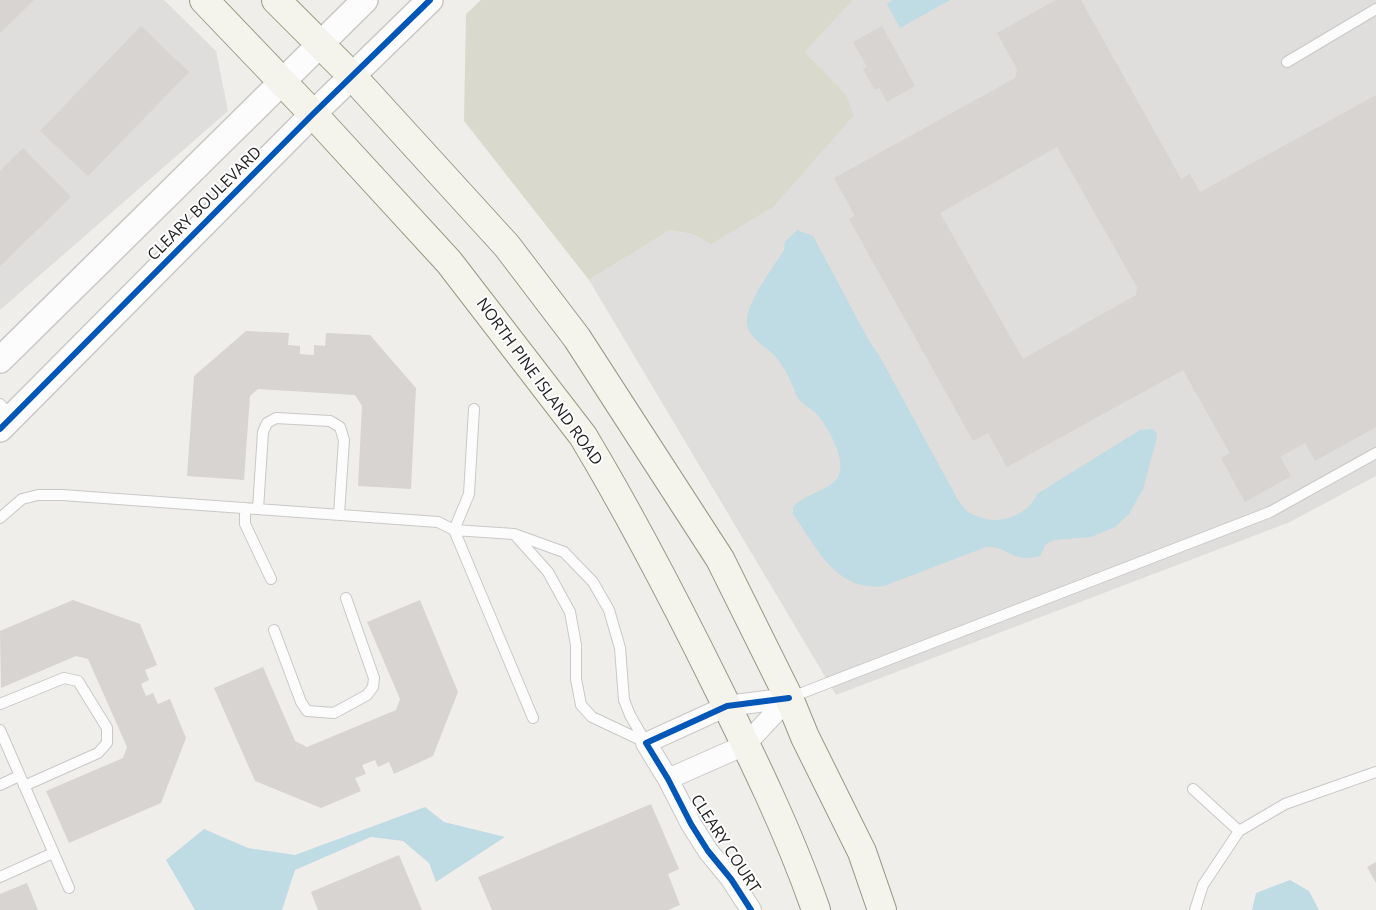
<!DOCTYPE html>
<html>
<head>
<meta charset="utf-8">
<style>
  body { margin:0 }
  canvas { display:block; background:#f0eeeb }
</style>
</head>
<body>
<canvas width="1376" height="910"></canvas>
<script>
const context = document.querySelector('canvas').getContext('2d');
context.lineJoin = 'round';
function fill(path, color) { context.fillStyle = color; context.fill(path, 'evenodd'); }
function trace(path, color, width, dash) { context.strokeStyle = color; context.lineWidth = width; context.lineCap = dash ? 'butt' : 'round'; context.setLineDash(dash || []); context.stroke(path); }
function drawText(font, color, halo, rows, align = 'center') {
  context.font = font + ' "Open Sans",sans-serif'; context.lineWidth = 4; context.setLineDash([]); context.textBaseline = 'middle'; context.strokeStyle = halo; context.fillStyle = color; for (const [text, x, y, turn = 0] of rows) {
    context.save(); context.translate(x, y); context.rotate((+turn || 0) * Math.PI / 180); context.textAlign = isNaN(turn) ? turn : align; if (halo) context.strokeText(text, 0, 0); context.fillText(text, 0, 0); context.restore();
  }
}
const residential = new Path2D(`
  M0,0H164L216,51L228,111L0,310Z
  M853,0H1376V476L1290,522L836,695L589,280L670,230L692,234L711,244L845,93L805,52Z`);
const construction = new Path2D(`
  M481,0H853L805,52L845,93L854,115L773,207L711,244L692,234L670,230L589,280L464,121L466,14Z`);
const water = new Path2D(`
  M893,0H950L900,28L887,4Z
  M797,230L813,236L868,339L880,357L958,500C962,505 966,512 972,514C990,524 1013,521 1028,507C1032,504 1035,498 1037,494L1140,430L1153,429L1157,433L1156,441L1143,489L1129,514L1115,527L1091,537L1054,540L1046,544L1040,556C1011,564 1010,546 986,547L884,586C836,592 817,548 793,514V507C804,494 834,489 839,475C846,458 827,425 816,413C810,408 802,404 798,398C795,394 794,388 792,384C787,373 782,364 774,355C765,346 749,338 747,324C744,306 774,266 784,250L785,242Z
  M425,807L444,822L505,837L436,882L429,863L403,841L371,837L295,870L282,910H195L166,860L204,829L248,848L295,855Z
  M1290,880L1309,891L1319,910H1252L1256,893Z`);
const building = new Path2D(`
  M0,0H34L0,33Z
  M1056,0H1081L1181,179L1190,174L1200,192L1376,95V427L1315,461L1305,443L1280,457L1291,476L1245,502L1221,458L1230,453L1183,370L1007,467L988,433L973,441L849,219L855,216L834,178L1015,78L1017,69L997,33ZM1057,147L1137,287L1136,295L1023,359L940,213Z
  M141,26L189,72L88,176L40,131Z
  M882,26L915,86L887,102L879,88L875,90L863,69L867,67L853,42Z
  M23,148L71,197L0,266V171Z
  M246,331L289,333L288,345L300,346V354L314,355V345L325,346L326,333L370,335L416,388L411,489L358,486L362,406L355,395L258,389L250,396L244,480L187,476L194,376Z
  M73,600L140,624L157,665L145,670L149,680L141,684L146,696L153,693L158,704L170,699L186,738L161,803L69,843L46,791L123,758L127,747L88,659L76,656L1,688L0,631Z
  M420,600L458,692L433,756L394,774L389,762L378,767L375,760L362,765L366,774L355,778L361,791L321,808L255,781L214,688L263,667L295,741L307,747L396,710L400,699L367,622Z
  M651,804L679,869L668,874L680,905L668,910H492L478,877Z
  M399,855L422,910H318L311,892Z
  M1376,862V883L1367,867Z
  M27,883L38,910H0V894Z`);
const service = new Path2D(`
  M1287,62L1376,9
  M0,404L12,417
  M474,409L469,494L454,530L533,718
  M245,508V524L271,579
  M258,509L263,432L267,423L276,418L330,421L340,427L344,440L339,514
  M0,518L22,499L38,495H62L438,522L454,530L514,534L564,552L593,582L609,610L620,648L624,700L630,715L646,743
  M515,535L548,572L570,612L576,645V679L581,705L592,717L645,742
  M274,630L301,702L307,711L334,713L367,695L373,687L374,678L346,598
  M789,698L1270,512L1376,453
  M0,704L64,678L78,681L107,728V743L98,753L24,786
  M0,730L69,888
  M0,785L19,776
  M1193,789L1239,831
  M0,877L53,853
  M1195,910L1203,885L1239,831L1285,804L1376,772`);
const minor = new Path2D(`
  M668,779L745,745L789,698
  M751,910L731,879L708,851L691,824L668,779L646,743L727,706L789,698`);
const tertiary = new Path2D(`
  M0,360L365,0
  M0,429L313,114L430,0`);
const secondary = new Path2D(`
  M204,0L313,114L449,262L583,436C631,516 674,599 715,682C752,757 789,832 816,910
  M276,0L352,76L507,246L577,338L720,559L789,698L805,737L862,852L882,910`);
const cycleway = new Path2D(`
  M0,429L313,114L430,0
  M751,910L731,879L708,851L691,824L668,779L646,743L727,706L789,698`);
const streetNames = [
  ["CLEARY BOULEVARD",205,204,-45],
  ["NORTH PINE ISLAND ROAD",539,382,54],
  ["CLEARY COURT",725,844,57]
];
fill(residential, '#dfdedc');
fill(construction, '#d9d9cd');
fill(water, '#bfdbe3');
fill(building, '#d7d4d2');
trace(service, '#c9c8c7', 12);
trace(minor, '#c9c8c7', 22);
trace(tertiary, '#c9c8c7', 28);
trace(secondary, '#999a82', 30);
trace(service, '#fdfcfc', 10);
trace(minor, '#fdfcfc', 20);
trace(tertiary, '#fdfcfc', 25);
trace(secondary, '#f4f4ed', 28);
trace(cycleway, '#0057b8', 6);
drawText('16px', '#222', '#fff', streetNames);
</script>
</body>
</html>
